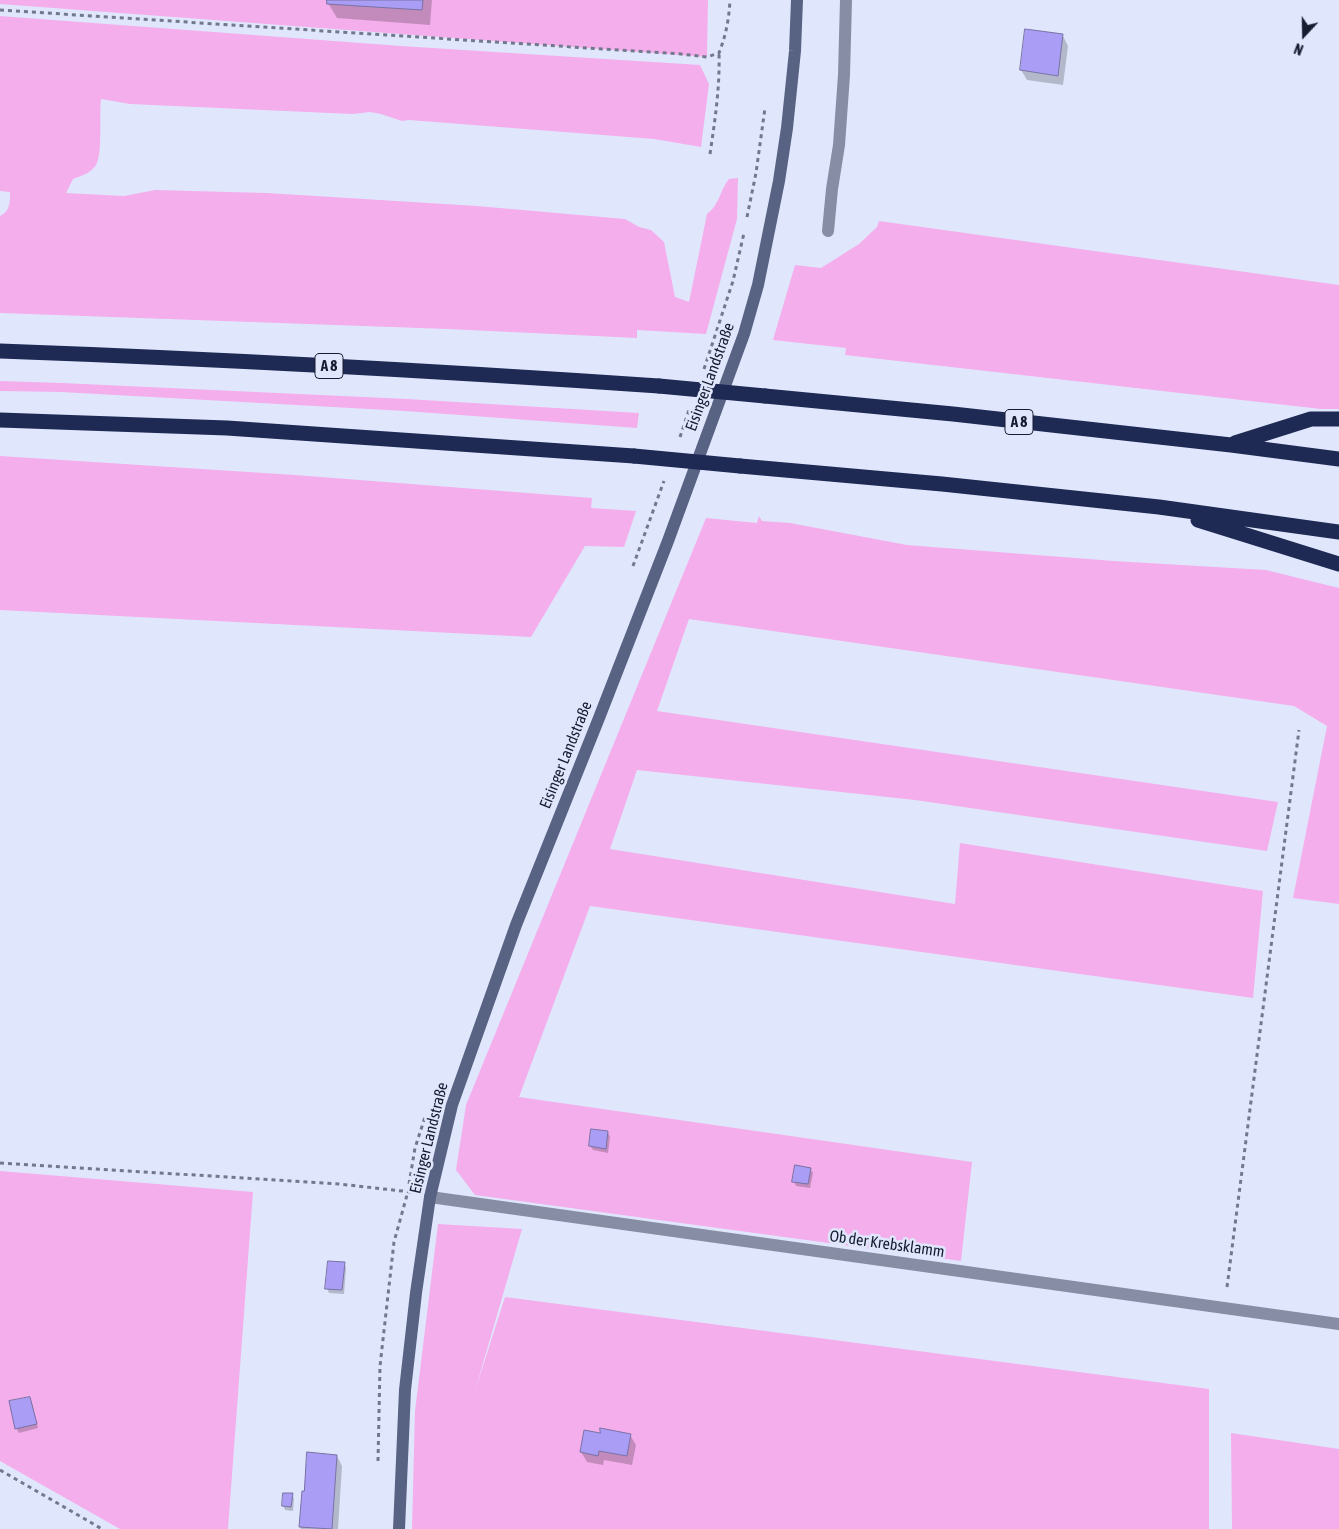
<!DOCTYPE html>
<html>
<head>
<meta charset="utf-8">
<style>
  body { margin:0 }
  #map { position:relative; width:1339px; height:1529px; overflow:hidden; background:#e0e7fd; font-family:"Asap Condensed",sans-serif }
  canvas { display:block }
  .north { position:absolute; left:1279px; top:10px; width:50px; height:50px; -webkit-text-stroke:4px #e0e7fd; paint-order:stroke; rotate:201deg; font-size:14px; font-weight:700; line-height:20px; text-align:center; color:#171d30 }
  .north::after { content:''; display:block; margin:auto; width:18px; height:22px; background:#171d30; clip-path:polygon(50% 0,100% 100%,50% 72%,0 100%) }
</style>
</head>
<body>
<div id="map">
<canvas width="1339" height="1529"></canvas>
<div class="north">N</div>
</div>
<script>
const context = document.querySelector('canvas').getContext('2d');
context.lineJoin = 'round';
function fill(path, color) { context.fillStyle = color; context.fill(path, 'evenodd'); }
function trace(path, color, width, dash) { context.strokeStyle = color; context.lineWidth = width; context.lineCap = dash ? 'butt' : 'round'; context.setLineDash(dash || []); context.stroke(path); }
function drawText(font, color, halo, rows, align = 'center') {
  context.font = font + ' "Asap Condensed",sans-serif'; context.lineWidth = 5; context.setLineDash([]); context.textBaseline = 'middle'; context.strokeStyle = halo; context.fillStyle = color; for (const [text, x, y, turn = 0] of rows) {
    context.save(); context.translate(x, y); context.rotate((+turn || 0) * Math.PI / 180); context.textAlign = isNaN(turn) ? turn : align; if (halo) context.strokeText(text, 0, 0); context.fillText(text, 0, 0); context.restore();
  }
}
const green = new Path2D(`
  M0,0H708L707,57L0,4Z
  M0,16L401,46L700,65L709,84L701,147L654,139L409,120L402,121L381,114L370,112L353,114L329,113L130,104L101,99C99,114 103,154 96,165C91,173 81,176 73,179L66,193L124,196L155,190L267,193L477,206L625,219L639,227L651,230L664,242L675,297L689,302L707,214C720,204 719,192 729,179L738,178L737,219L706,334L637,330V338L447,329L0,313V216C10,211 10,203 10,192L0,191Z
  M879,221L1339,285V409H1321L845,355L846,348L773,340L795,265L821,268L859,244L877,227Z
  M0,381L62,383L407,399L639,413L637,428L405,411L61,392L0,391Z
  M0,456L295,475L592,498L591,508L636,511L624,547L585,546L531,637L0,610Z
  M759,516L762,521L790,523L907,545L1114,561L1266,570L1339,588V904L1293,898L1327,726L1294,706L689,619L657,711L1278,802L1267,851L915,800L637,770L610,849L955,904L960,843L1263,891L1253,998L590,906L519,1097L972,1162L961,1261L475,1195L456,1170L466,1105L706,518L757,523Z
  M0,1171L253,1192L228,1529H120L0,1461Z
  M438,1224L522,1229L475,1391L505,1297L1209,1389V1529H412L415,1411Z
  M1231,1433L1339,1449V1529H1232Z`);
const shadow = new Path2D(`
  M328,0H432L430,25L337,18L328,3Z
  M1063,36L1068,46L1063,85L1027,80L1021,70Z
  M608,1132L610,1137L608,1153L593,1150L590,1146Z
  M810,1169L813,1173L810,1188L796,1186L794,1181Z
  M344,1263L346,1268L344,1294L329,1293L327,1288Z
  M30,1398L32,1403L38,1428L19,1433L16,1428Z
  M601,1435H630L636,1445L632,1465L604,1460L603,1465L587,1462L581,1452Z
  M337,1456L342,1466L338,1529H301L300,1527L305,1493Z
  M292,1494L294,1499L293,1511L285,1510L283,1505Z`);
const building = new Path2D(`
  M327,0H423L422,10L327,4Z
  M1025,29L1063,34L1058,76L1020,70Z
  M591,1129L608,1131L606,1149L589,1146Z
  M795,1165L811,1168L808,1184L792,1182Z
  M328,1261L345,1262L342,1290L325,1289Z
  M30,1397L37,1424L15,1429L9,1401Z
  M600,1428L631,1434L627,1456L599,1451L598,1456L580,1452L584,1430L600,1433Z
  M307,1452L337,1455L332,1529L299,1527L302,1491H304Z
  M283,1493H293L291,1507L282,1506Z`);
const path = new Path2D(`
  M0,10L681,54L707,57L719,53C726,35 729,19 730,0
  M710,154C715,120 720,87 719,53
  M747,217L756,173L765,108
  M704,369L733,281L744,233
  M680,437L689,410
  M633,566L664,481
  M0,1163L339,1184L411,1192
  M409,1184L415,1148L425,1117
  M1227,1287L1299,730
  M378,1461L380,1366L394,1242L407,1195
  M0,1470L102,1529`);
const lane = new Path2D(`
  M828,231L832,189L839,145L844,75L846,0
  M430,1197L1339,1324`);
const secondary = new Path2D(`
  M399,1529L405,1390L416,1293L430,1197L452,1105L516,925L599,718L668,541L744,334L758,285L779,181L787,128L795,51L797,0`);
const highway = new Path2D(`
  M0,351C220,359 439,371 659,386
  M765,396L953,414L1231,445L1339,459
  M0,420L227,428L634,456
  M1235,443L1311,419H1339
  M740,466L942,484L1159,507L1339,532
  M1198,520L1339,564`);
const highwayBridge = new Path2D(`
  M659,386L765,396
  M634,456L740,466`);
const shields = [
  [329,366,28],
  [1019,422,28]
];
const shieldNames = [
  ["A 8",329,366],
  ["A 8",1019,422]
];
const streetNames = [
  ["Eisinger Landstraße",710,377,-70],
  ["Eisinger Landstraße",566,755,-68],
  ["Eisinger Landstraße",429,1138,-76],
  ["Ob der Krebsklamm",887,1244,8]
];
fill(green, '#f4aeec');
fill(shadow, '#0003');
fill(building, '#aa9df5');
trace(building, '#7972a5', 1);
trace(path, '#72798d', 3, [4, 4]);
trace(lane, '#868da4', 12);
trace(secondary, '#586282', 12);
trace(highway, '#1f2a54', 15);
trace(highwayBridge, '#1f2a54', 15);
for (const [x, y, w] of shields) { const box = new Path2D(); box.roundRect(x - w / 2, y - 12.5, w, 25, 4); context.fillStyle = '#e0e7fd'; context.fill(box); trace(box, '#171d30', 1); }
drawText('bold 15px', '#171d30', null, shieldNames);
drawText('16px', '#171d30', '#e0e7fd', streetNames);
</script>
</body>
</html>
